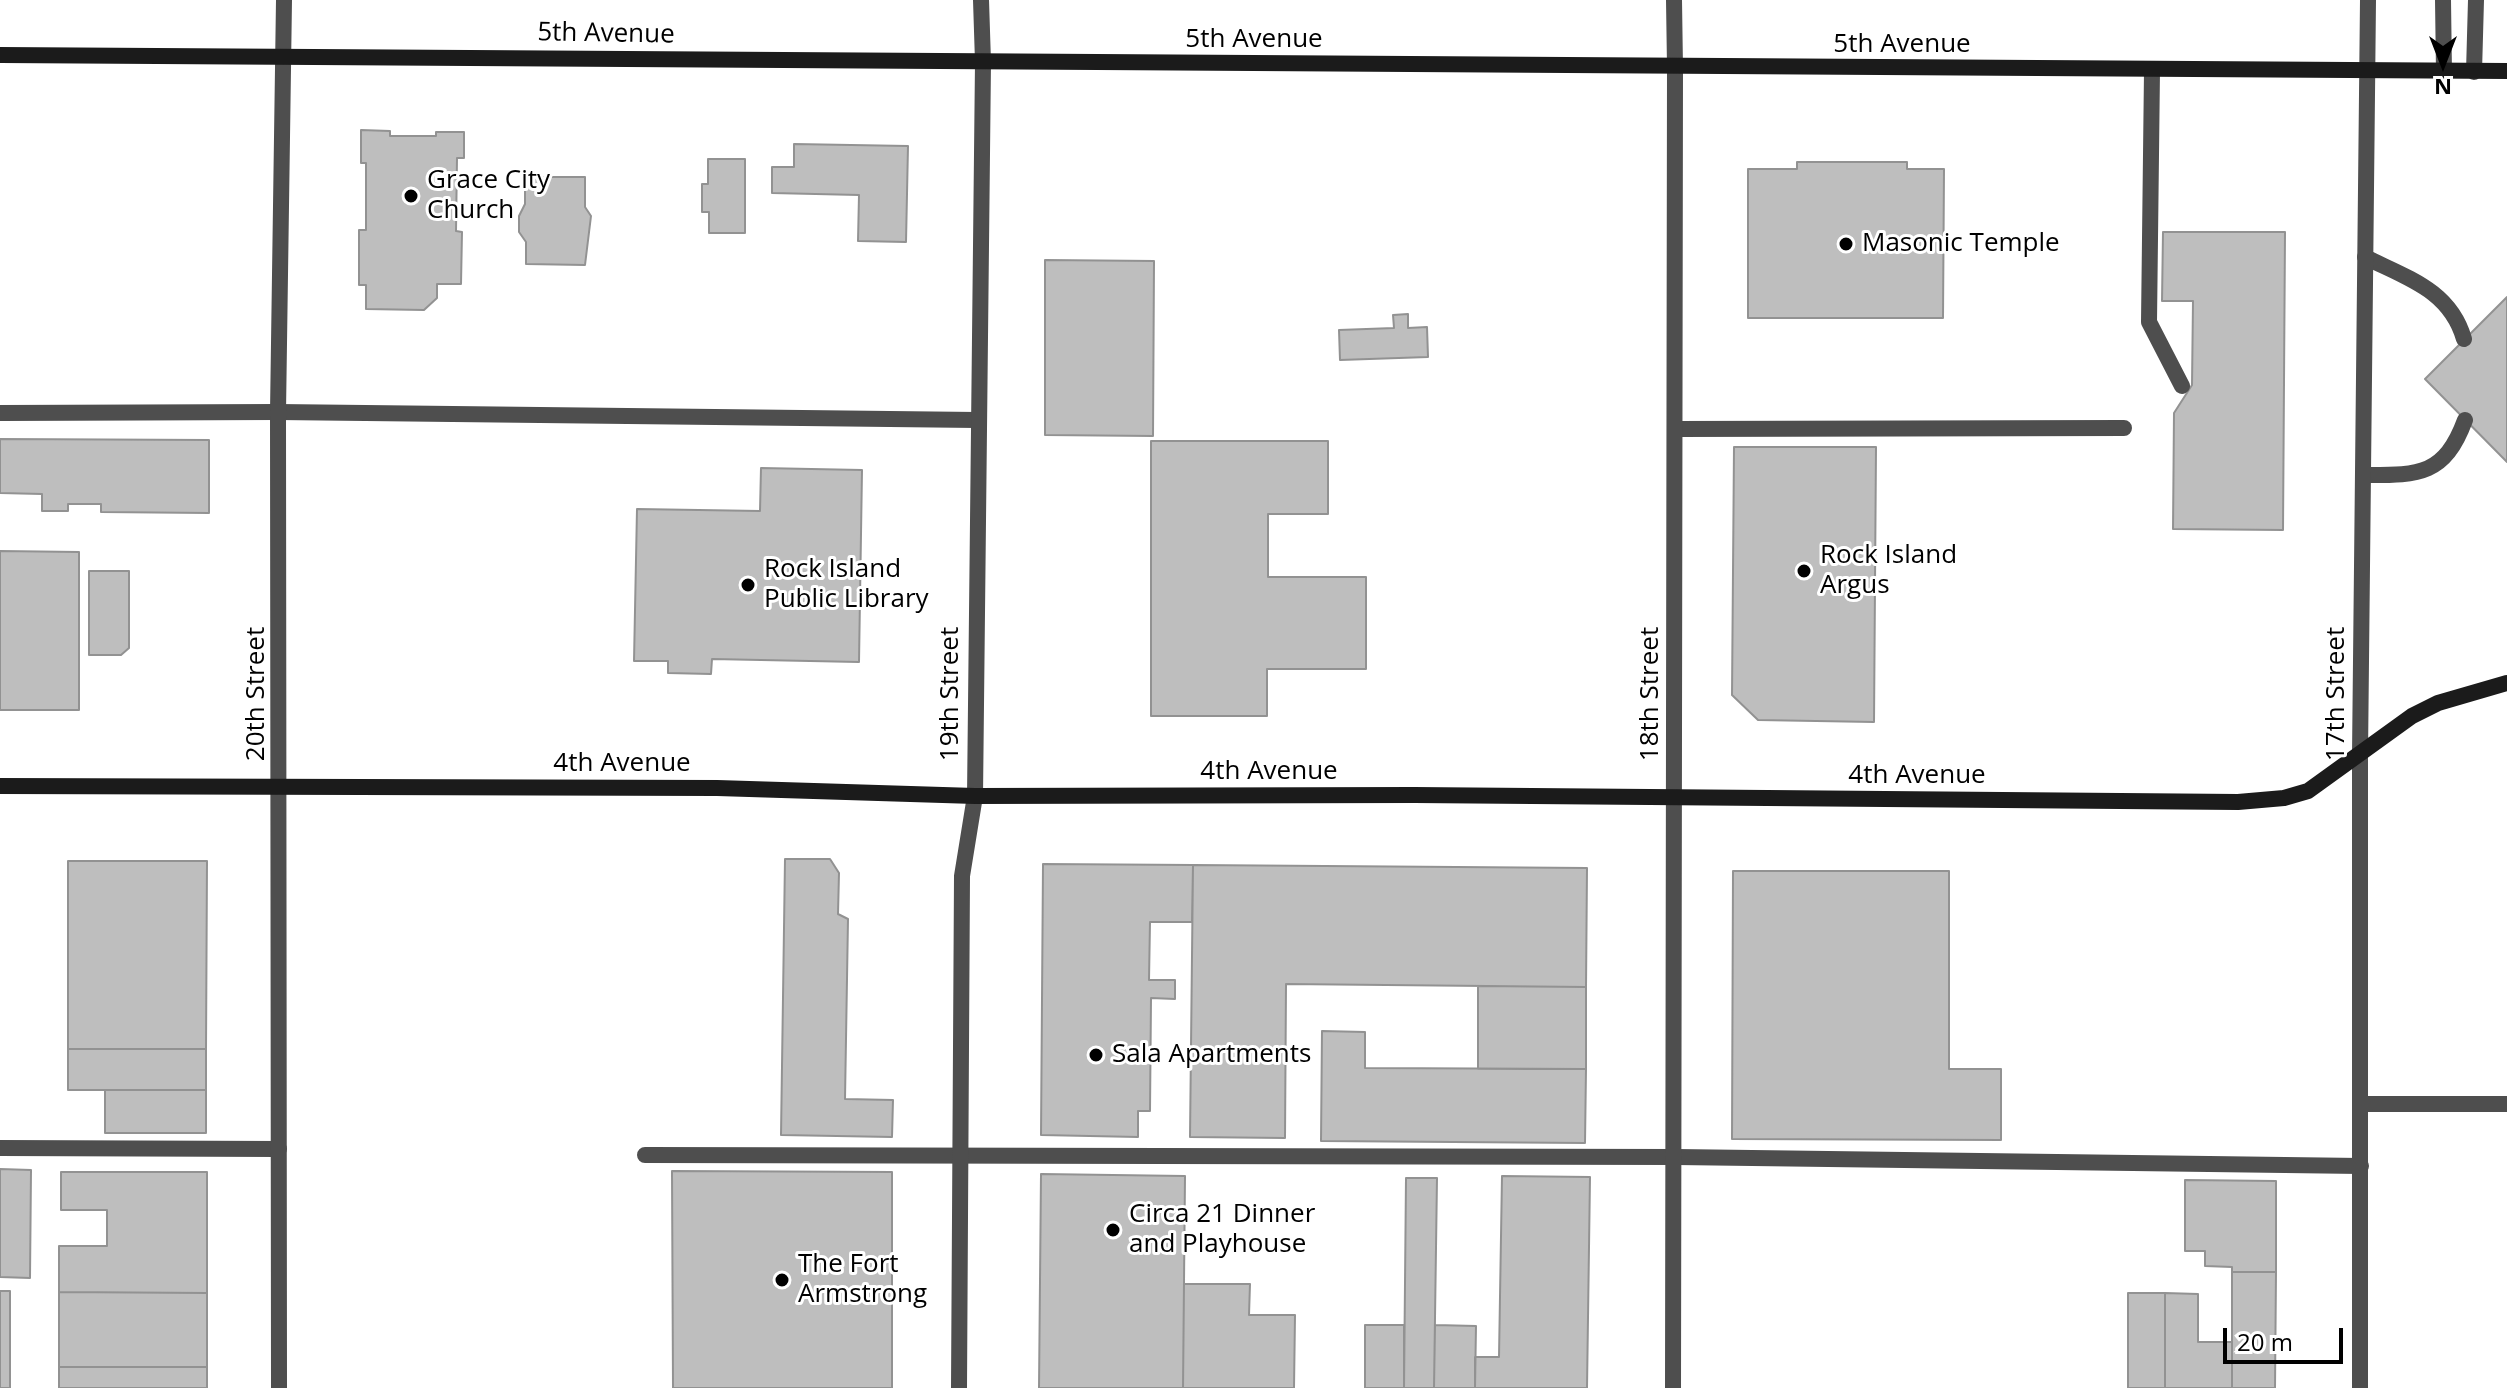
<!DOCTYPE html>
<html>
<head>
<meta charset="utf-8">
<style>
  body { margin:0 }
  #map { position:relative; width:2507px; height:1388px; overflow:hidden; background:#fff; font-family:"Open Sans",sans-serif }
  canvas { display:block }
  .north { position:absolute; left:2403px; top:24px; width:80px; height:80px; -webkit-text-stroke:6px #fff; paint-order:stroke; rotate:180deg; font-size:22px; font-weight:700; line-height:32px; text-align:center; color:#000 }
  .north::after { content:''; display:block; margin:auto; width:28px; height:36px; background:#000; clip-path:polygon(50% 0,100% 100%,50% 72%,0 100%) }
  .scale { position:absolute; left:2223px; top:1328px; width:120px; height:36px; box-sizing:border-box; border:4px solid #000; border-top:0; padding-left:10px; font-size:24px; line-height:28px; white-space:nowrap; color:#000; -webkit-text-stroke:6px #fff; paint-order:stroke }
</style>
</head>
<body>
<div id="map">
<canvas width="2507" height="1388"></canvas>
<div class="north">N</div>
<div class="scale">20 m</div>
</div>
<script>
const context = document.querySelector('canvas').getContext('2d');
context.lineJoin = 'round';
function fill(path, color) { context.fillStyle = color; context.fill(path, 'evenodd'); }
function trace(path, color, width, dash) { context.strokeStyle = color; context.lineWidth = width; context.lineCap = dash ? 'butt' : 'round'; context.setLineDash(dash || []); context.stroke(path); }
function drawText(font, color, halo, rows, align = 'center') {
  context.font = font + ' "Open Sans",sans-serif'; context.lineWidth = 6; context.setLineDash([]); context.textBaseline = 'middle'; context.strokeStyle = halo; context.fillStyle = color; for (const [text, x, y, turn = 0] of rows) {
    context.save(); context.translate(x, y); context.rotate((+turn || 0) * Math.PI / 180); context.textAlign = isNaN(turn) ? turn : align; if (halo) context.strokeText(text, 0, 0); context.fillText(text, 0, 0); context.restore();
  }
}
const building = new Path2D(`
  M361,130L390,131V136H436V132H464V158H457L456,231L462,232L461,284H437V298L424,310L366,309V285H359V230H366V163H361Z
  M794,144L908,146L906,242L858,241L859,195L772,193V167H794Z
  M708,159H745V233H709V212H702V184H708Z
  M1797,162H1907V169H1944L1943,318H1748V169H1797Z
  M525,177H585V207L591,216L585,265L526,264V242L519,232V216L525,204Z
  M2163,232H2285L2283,530L2173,529L2174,413L2192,385L2193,301H2162Z
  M1045,260L1154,261L1153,436L1045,435Z
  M2507,297V462L2425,379Z
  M1408,314V328L1427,327L1428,357L1340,360L1339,330L1394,328L1393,315Z
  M0,439L209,440V513L101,512V504H68V511H42V494L0,493Z
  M1151,441H1328V514H1268V577H1366V669H1267V716H1151Z
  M1734,447H1876L1874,722L1758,720L1732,695Z
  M761,468L862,470L859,662L712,659L711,674L668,673V661H634L637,509L760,511Z
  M0,551L79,552V710H0Z
  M89,571H129V648L121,655H89Z
  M785,859H830L839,873L838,914L848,919L845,1099L893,1100L892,1137L781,1135Z
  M68,861H207L206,1049H68Z
  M1043,864L1193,865L1192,922H1150L1149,980H1175V999L1151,998L1150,1111H1138V1137L1041,1135Z
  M1193,865L1587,868L1586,987L1286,984L1285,1138L1190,1137Z
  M1733,871H1949V1069H2001V1140L1732,1139Z
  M1478,986L1586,987V1069H1478Z
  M1322,1031L1365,1032V1068L1586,1069L1585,1143L1321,1141Z
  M68,1049H206V1090H68Z
  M105,1090H206V1133H105Z
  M0,1169L31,1170L30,1278L0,1277Z
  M672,1171L892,1172V1388H673Z
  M61,1172H207V1293L59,1292V1246H107V1210H61Z
  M1041,1174L1185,1176L1183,1388H1039Z
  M1502,1176L1590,1177L1587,1388H1475V1357H1499Z
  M1406,1178H1437L1434,1388H1404Z
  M2185,1180L2276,1181V1272H2232V1267L2205,1266V1251H2185Z
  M2232,1272H2276L2275,1388H2232Z
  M1184,1284H1250L1249,1315H1295L1294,1388H1183Z
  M0,1291H10V1388H0Z
  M59,1292L207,1293V1367H59Z
  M2128,1293H2165V1388H2128Z
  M2165,1293L2198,1294V1342H2232V1388H2165Z
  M1365,1325H1404V1388H1365Z
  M1435,1325L1476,1326L1475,1388H1434Z
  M59,1367H207V1388H59Z`);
const service = new Path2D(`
  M2443,0L2444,72
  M2152,71L2149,322L2182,386
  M2474,72L2476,0
  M2365,257C2407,278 2450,290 2464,339
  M0,413L278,412L977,420
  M1677,429L2124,428
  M2363,475C2417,475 2444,477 2465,420
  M2361,1104H2507
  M0,1148L279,1149
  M645,1155L1676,1157L2361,1166`);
const minor = new Path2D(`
  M981,0L983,62
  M1674,0L1675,67`);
const tertiary = new Path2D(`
  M279,1388L278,412L284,0
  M959,1388L962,876L975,796L983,62
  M1673,1388L1675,67
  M2360,1388V755L2368,0`);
const secondary = new Path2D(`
  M0,55L2507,71
  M0,786L717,788L975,796L1414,795L2238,802L2284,798L2308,791L2412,716L2438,703L2507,683`);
const markers = [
  [411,196,8,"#000"],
  [1846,244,8,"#000"],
  [1804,571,8,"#000"],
  [748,585,8,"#000"],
  [1096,1055,8,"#000"],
  [1113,1230,8,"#000"],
  [782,1280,8,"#000"]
];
const streetNames = [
  ["5th Avenue",606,34,1],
  ["5th Avenue",1254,40],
  ["5th Avenue",1902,45],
  ["20th Street",257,694,-90],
  ["19th Street",951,694,-90],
  ["18th Street",1651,694,-90],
  ["17th Street",2337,694,-90],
  ["4th Avenue",622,764],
  ["4th Avenue",1269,772],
  ["4th Avenue",1917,776]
];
const poiNames = [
  ["Grace City",427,181],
  ["Church",427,211],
  ["Masonic Temple",1862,244],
  ["Rock Island",1820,556],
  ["Argus",1820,586],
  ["Rock Island",764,570],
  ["Public Library",764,600],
  ["Sala Apartments",1112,1055],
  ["Circa 21 Dinner",1129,1215],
  ["and Playhouse",1129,1245],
  ["The Fort",798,1265],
  ["Armstrong",798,1295]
];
fill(building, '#bebebe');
trace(building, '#929292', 2);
trace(service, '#4e4e4e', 16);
trace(minor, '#4e4e4e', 16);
trace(tertiary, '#4e4e4e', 16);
trace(secondary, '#1b1b1b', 16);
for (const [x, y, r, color] of markers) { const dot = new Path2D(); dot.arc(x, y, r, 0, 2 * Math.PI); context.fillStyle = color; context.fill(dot); trace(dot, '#fff', 3); }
drawText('26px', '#000', '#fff', streetNames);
drawText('26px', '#000', '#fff', poiNames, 'left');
</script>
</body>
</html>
